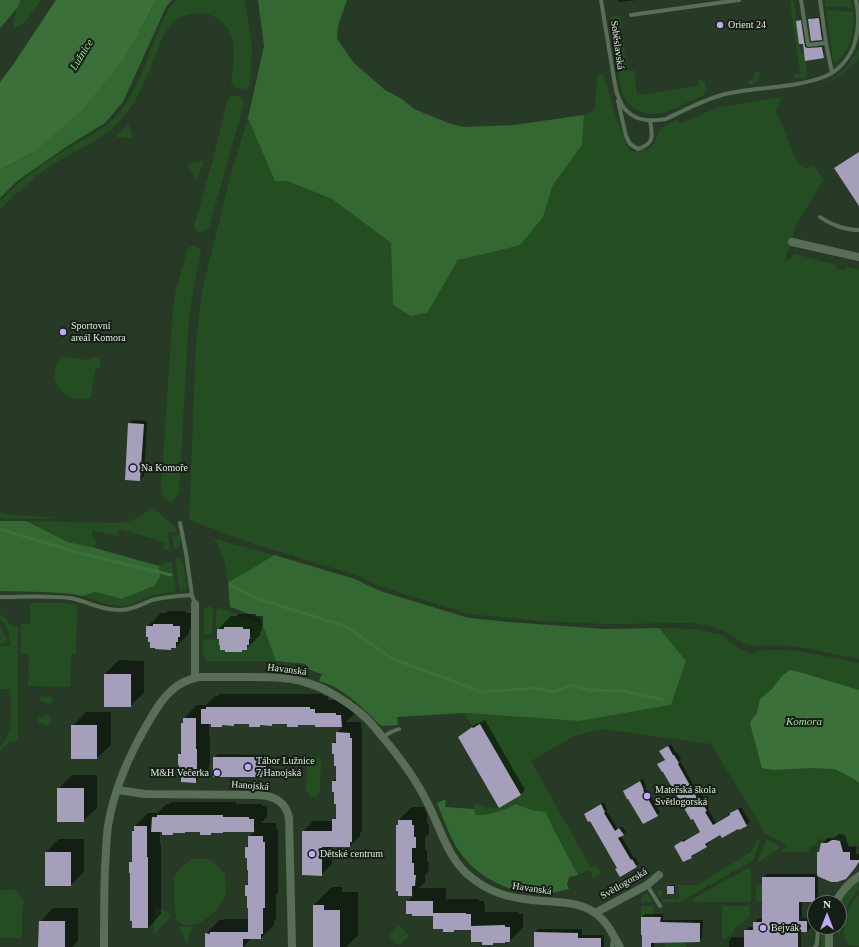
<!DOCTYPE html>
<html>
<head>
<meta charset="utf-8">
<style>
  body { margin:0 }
  #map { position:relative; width:859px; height:947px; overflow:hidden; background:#273a26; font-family:Georgia,serif }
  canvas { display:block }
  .north { position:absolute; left:807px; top:895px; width:40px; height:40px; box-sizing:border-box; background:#161f16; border:1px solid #667066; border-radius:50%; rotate:0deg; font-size:11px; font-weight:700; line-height:16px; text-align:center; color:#deeadd }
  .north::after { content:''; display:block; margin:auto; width:14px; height:18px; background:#bda9f5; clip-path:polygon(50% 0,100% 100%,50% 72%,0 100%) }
</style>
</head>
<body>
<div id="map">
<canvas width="859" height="947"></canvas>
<div class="north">N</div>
</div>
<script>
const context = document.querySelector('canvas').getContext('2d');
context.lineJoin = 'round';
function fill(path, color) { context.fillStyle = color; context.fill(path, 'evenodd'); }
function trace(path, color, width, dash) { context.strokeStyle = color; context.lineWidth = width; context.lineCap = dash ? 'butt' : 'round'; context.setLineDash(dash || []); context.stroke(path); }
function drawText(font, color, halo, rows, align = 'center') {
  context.font = font + ' Georgia,serif'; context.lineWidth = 4; context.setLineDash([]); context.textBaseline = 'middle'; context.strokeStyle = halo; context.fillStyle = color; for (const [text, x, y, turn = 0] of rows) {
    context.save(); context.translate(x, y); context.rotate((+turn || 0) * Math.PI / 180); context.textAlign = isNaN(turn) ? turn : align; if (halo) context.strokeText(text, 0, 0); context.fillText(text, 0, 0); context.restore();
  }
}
const green = new Path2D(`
  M20,0H41L26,21L15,28L13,22Z
  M176,0H244L250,31L252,49L250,85L247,89L235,88L231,83C233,62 240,40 223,23C207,7 180,11 167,29C163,35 160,44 157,51C147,76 137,105 117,124C100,140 79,149 60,160C38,173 18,191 0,210V201C19,181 41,165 65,150C83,139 103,131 118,114C137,92 146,61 157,35C162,22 167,10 176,0Z
  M825,0H850L852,8L825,6Z
  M794,1L801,53H804L807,74L805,78C800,78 795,80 793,75L800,73L790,2Z
  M826,10L853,12C855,27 850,53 836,62L833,60Z
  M620,16L627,71L634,70L637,95L699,86L698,79L702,80L705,82L706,90L704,95L664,113C643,117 629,110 621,90L611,17Z
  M859,46C859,49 859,53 859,56C856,65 833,82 825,83C842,74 851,64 859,46Z
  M760,72C761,79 756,86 749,84L748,82V80L754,79V73Z
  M603,74L616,117L628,149L635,152C644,150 653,149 656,139C657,135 658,133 660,130C665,125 672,123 677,120L680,124L714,109L725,106L781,97C781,102 777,106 776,111L797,162L805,169L814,166L824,179L796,225L785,260L788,261L795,254L836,265L837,269L844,270L846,267L859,270V659L800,647L778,645L757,646L749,645L743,643L727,632L706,625L691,623L604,624L541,621L478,615L464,612L413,597L374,584L362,577L254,544L189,520L196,343L202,291L231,174L248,118L275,180L287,181L332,199L391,243L393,305L427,313L458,260L489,253L543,217L553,185L582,145L584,115L595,110L597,75Z
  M232,96H240L243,100L244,103L227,164L209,228L206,231L200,232L196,231L194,226L213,159L228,98Z
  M128,125H129C130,129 131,133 133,138L116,137V136Z
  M204,160L197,180L187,164L198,162Z
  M193,246L199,248L201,253L194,285L189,317L179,493L171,503L163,496L161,487L173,310L175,294L187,250L189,247Z
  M61,356L88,360C91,357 95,356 99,359L101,361L100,367L95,370L91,397C86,398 81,400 75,399C63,396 53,384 55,371C55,366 58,361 61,356Z
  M152,507L175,527L177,532H170L168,534L170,550L164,549L165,542L119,529L117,536L93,530L92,536C97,538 96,543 95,548L68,542L26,521L116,523L127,522L140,517Z
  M0,513L11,515L65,518L10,519L0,518Z
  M180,535C181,541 182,548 174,549L172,536Z
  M199,535L274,555L243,574L228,582L225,564L217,542L212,539Z
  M175,558L180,559L183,563L187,586L185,590L180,592Z
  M164,562H172L176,592C166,593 157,594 148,597C140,600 133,605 125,606C112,607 94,600 82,596L96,592L121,599L154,586L160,577L159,564L163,565Z
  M30,603H63L77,605L76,652L75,654L71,655L70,687L28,686L29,654H21V624H30Z
  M210,606L213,610L212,634H204V610L207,607Z
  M220,608L262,623L276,661H207C201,657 203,646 203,640L219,639V645L242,650L247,645L249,639H250V634H252V629H243V627H224V629H216V611L217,609Z
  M0,614L7,620L11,626H18V741H10L6,746L0,751V746C15,733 11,708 10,689H0V646H10C10,635 8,626 0,619Z
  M0,627L8,641L0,644Z
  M659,628L696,629L721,635L737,647L752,654C773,642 834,658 859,663V690L806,674L782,676L771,690L760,699L757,713L750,722L798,768C810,768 822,767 834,769C843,771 852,778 859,783V846H848C840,839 830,840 820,839L815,845L809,847V852H781L787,845L762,832L764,831L711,744L602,729L574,736L531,761L591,868L596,865L601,874L593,878L590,871H586L578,875L553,828L546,812L531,810L516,804C503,811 490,815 475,815L474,809V803L486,807L499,808L521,795L480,724L473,728L465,713L579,721L671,705L686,661Z
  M41,696L44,698L48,696L52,697L53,699L52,702L50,704L42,702L38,699Z
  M44,716H49L51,719V723L48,725H45L41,723L38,722V718H41Z
  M314,756L321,758L320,791L316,797H310L306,790L307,760L309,757Z
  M758,838L760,841L753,861L735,871L734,870L730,872L731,873L710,885L709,884L706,886V887L681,902H663L657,891H662V899H679V885H697L751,852Z
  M767,839L779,846L778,849L757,863Z
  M192,859H207L212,861L220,868L225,875L226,895L219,907L212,914L204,920L197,924L184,925L178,922L176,918L174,903V879L176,874L182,866Z
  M747,868H749L751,871V900L749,902H692L693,899L738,873V874H740L739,873Z
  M859,879V889C846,903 842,917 840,936L834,928L835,927H839C839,921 838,909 839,904C841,897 853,884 859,879Z
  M756,885H762V902H758L756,900Z
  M0,890H15L24,901L22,910V938H0Z
  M647,893L653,902H641V897Z
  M859,894V946L849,945C839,937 846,915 851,905C853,901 856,897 859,894Z
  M154,905L171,914L169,919L154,934Z
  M641,906H654V917H641Z
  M724,906H749L750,908V917L738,927L737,926L734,929L735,931L726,938H723L722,936V908Z
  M399,925L409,936L399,946L389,936Z
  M179,927H194L189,934L188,945L182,934Z
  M821,927H823V929H825V947H821Z
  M665,942H686V947H665Z`);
const forest = new Path2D(`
  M0,0H20L18,7L0,28Z
  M156,0H172L166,7L123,102L105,123L69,145L17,181L0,198V170L34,152L127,55Z
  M258,0H347L338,26L337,39L354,63L385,90L402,99L414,109L451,124L464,127L513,125L584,115L582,145L553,185L543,217L520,245L489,253L458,260L427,313L411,316L393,305L391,243L332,199L287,181H275L248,118L264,46Z
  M0,521H26L68,542L95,548L159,566L160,577L154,586L121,599L96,592L82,596L72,594L44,592L0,591Z
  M274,555L355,579L380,591L469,618L509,622L605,629L659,628L686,661L671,705L579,721L465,713L397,717L398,725L384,726L380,725C362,707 344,688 319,681L322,674L305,668L306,664L276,661L260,618L230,607L228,582L243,574Z
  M446,799L445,807L474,809L476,815C490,815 503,811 516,804L531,810L546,812L553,828L578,875L569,877L567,884L569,889C527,902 478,884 455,845C448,832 443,817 437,803Z`);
const water = new Path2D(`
  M56,0H156L127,55L82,110L34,152L0,170V82L13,65Z
  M790,670L806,674L859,690V783L852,778L835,769L811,768L773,770L762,768L752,731L750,722L757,713L760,699L771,690L782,676Z`);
const shadow = new Path2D(`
  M618,0H637L619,2Z
  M820,17L823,38L822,39L809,20L810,18Z
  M801,19L806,46L810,48L823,46L824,56L823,58L806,60L804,42L798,21Z
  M133,420L147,421L144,476L140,480L129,424Z
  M168,611H186V613H193L191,628L189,630V633L176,647H173L171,649L151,641L147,627L161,613H166Z
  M238,614H256V616H263V625L262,627V630L260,632V635L246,649H243L241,651L220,638H218V629L231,616H236Z
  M119,660L144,661V693L130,706H105V674Z
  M220,694H323V696H328V700H350V702H355V713L346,722H361V728H362V831L360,832V836L350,846H332V864L321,875L303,832L313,821H333V820L337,816V803L333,781L337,778V765L333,743L337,740V733L343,726H316V724H300L298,726L288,723H274L272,725L261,724L260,726L250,723H236L234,725L223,724L221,726L212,723H209V736H210V763L209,765V768L195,782L179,755L182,751V723L184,722V718L197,705H206L215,696H218Z
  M86,712H111V745L97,758H72V726Z
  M485,720L525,790L520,795L459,737L474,725L477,723L478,724Z
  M671,744L676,753H677L681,759L680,761L700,796L702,795L709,807L708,809L716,823L731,814L733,811L741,807L750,822L740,829L739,828L721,834L708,841L709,843L706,846L691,857L675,846L685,839L686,840L701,831L659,764L665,759L661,751Z
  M218,754L269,755V773L266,776L214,758Z
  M72,775H97V808L83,821L58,789Z
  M643,779L646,786L645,787L660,812L657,815L624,791L627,788Z
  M171,802H236V804H262V806H267V817L261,823H276V829H278V893L276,895V920L274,921V925L261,938H252L243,947H206V934L219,920H223L225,919H249L248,895L246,885L249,882L246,847L249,844V837L256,830H225L223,832H212L211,834L201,830L174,832L172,834L163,830H160V844H161V914L148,928L131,872L130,863L133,859V831L135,830V826L148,813H157L166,804H170Z
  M604,802L607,809L606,810L618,829L622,826L626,832L621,836L634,858L635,857L639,864L636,866L618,868L590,819L585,814L588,811Z
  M412,807H425V812H427V824H429V834L425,837V850H427V862H429L428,872L425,875V882L419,888H446V901L447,899H479V901H484L485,914L486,912H518V914H523V927L510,941L494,942L492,944L483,941L472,929H456L454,931L444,928L434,915L407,902L414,895H399L397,825L399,824V820Z
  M839,834H841L845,835L849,847L856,846V854H859V863L852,871L818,875V898L815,902H802V918H811V928L807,931H801V947H729V941L732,937L746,938V931L749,927H754V923L758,919H763V878L767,874H818V853L821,850L822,844L828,838H834Z
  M59,839H84V871L71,885L46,852Z
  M669,885H675V892L674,893L668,886Z
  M332,887H342V892H358V935L346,947H314V905Z
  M53,908H78V941L72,947H40V922Z
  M645,914H663V920H703L702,938L700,941L654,942V947H643L642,917Z
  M538,929H582V935H604V947H535V933Z`);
const stream = new Path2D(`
  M0,529L75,552L171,575
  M230,585L259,599L347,627L391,658L482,692L537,688L554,692L571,685L589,690L625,691L663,700`);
const building = new Path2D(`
  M819,18L822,40L811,41L808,19Z
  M801,20L805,47L808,48L822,47L824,58L805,61L803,44H799L796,21Z
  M859,152V206L834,168Z
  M128,423L144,424L140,481L125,480Z
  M153,624H173V626H180V637H178V642H176V648H171V650L155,649V648H150V642H148V637H146V626H153Z
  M224,627H243V629H250V639H249V645H247V650H242V652H225V650H220V645H219V639H217V629H224Z
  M104,674H131V707H104Z
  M206,707H310V709H315V713H336V715H341L342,727H315V725H298V727H287V724H272V726L260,725V727H249V724H234V726L222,725V727H211V724H201V709H206Z
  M183,718H196V749H197V777H196V783L181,782V777H179V765H178V754H181V723H183Z
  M480,724L521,795L499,808L458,737L468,730L472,727L473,728Z
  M71,725H97V759H71Z
  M336,732L350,733V738H352V842H350V847H322V876L302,875V831H332V819H336V804H334V792H332V781H336V766H334V754H332V743H336Z
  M668,746L673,755H674L679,763L678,764L697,798L699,797L707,811L705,812L713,825L730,815V813L738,809L747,826L739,830L738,829L722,838L720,835L705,844L707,847L691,856L692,858L683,862L674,846L682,841L683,842L700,832L693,819L691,820L663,772H662L657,764L665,760L659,751Z
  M213,757H266V777H213Z
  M640,781L644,790H643L658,816L643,824L628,799H627L623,791Z
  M57,788H84V822H57Z
  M601,804L605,812L604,813L615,831L619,828L624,835L618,838L631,860L632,859L637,867L620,877L615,869L617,868L590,821L588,822L584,814Z
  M157,815H223V817H249V819H254V832H223V833H211V835H200V832H185V833H173V835H162V832H151L152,817H157Z
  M398,820H412V825H414V837H416V848H412V863H414V875H416L415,886H412V896H398V891H396V825H398Z
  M134,826H147V857H148V928H132V921H130V873H129V862H132V831H134Z
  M248,836H263V842H265V908H263V934H261V939H243V947H205V933L210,934V932H248V908H247V896H245V885H248V870H247V858H245V847H248Z
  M832,840H835L840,841L843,852H850V860H859V862L855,868L846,879L837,882H831L817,876V852H819L821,843H827Z
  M45,852H71V886H45Z
  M762,877H815V902H799V921H807V932H798V947H744V930H753V922H762Z
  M667,886H674V894H667Z
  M406,901H433V914V913H466V914H471V928V926L505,925V927H510V942H505V943H493V945H482V942H471V930H454V932H443V929H433V916H412V914H406Z
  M313,905H324V910H340V947H313Z
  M641,917H661L660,922L700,923V942L651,943V947H642V935H641Z
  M39,921H65V947H38Z
  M534,932L578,933V938H601V947H534Z`);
const lane = new Path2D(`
  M601,0L614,79L617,94
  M801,0L808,45L826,43L832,73
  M820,0L826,43
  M631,15L739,0
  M617,93C618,97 620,101 622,105C632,121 650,122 666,119C685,110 705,99 725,94C749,89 773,88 797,84C807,82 817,80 826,76C840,70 851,56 855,42C859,28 859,14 856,0
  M618,101L626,136L630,144L638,149C654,144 653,136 650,121
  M820,217C831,225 846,230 859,230
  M180,523L186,553L192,595L195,604
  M0,597C23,597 47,595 70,598C87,601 103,611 121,610C132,610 142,604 152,600C165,597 179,596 192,595
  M383,737L391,732L399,729
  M647,885L660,906
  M612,947L613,937
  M815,947L817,944L818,927`);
const street = new Path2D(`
  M792,242L859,257
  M195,678V604
  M118,790L145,794L259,795C275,796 286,802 289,818L292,947
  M835,903C841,892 848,883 859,876
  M595,913L647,885L659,875
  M829,927V947
  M104,947C104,921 104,894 105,868C106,854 106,840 108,826C114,788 132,749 152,716C157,708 162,699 170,692C178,684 188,679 199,677C216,677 233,677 250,677C268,677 287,677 304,682C325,687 351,704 366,718C371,723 376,729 380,734C398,755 416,779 428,804C441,829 448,860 472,878C487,890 506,897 525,899C547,903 576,899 595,913C607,921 613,935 620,947`);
const markers = [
  [720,25,4,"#bda9f5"],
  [63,332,4,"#bda9f5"],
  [133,468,4,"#bda9f5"],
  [248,767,4,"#bda9f5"],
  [217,773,4,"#bda9f5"],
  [647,796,4,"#bda9f5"],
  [312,854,4,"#bda9f5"],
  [763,928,4,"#bda9f5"]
];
const poiNames = [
  ["Orient 24",728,25],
  ["Sportovní",71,326],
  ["areál Komora",71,338],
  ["Na Komoře",141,468],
  ["Tábor Lužnice",256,761],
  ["7 Hanojská",256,773],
  ["M&H Večerka",209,773,"right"],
  ["Mateřská škola",655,790],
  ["Světlogorská",655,802],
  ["Dětské centrum",320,854],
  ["Bejvák",771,928]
];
const streetNames = [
  ["Soběslavská",617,45,82],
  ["Havanská",287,670,7],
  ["Hanojská",250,786,4],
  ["Světlogorská",624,884,-30],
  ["Havanská",532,889,8]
];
const waterNames = [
  ["Lužnice",82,55,-58],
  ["Komora",804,722]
];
fill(green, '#244e22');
fill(forest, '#346832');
fill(water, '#3c703a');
fill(shadow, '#0007');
trace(stream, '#3c703a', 3);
fill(building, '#a69fbc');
trace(lane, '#586e56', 4);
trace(street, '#586e56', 8);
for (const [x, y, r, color] of markers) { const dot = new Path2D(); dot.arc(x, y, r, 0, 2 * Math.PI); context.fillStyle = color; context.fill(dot); trace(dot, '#161f16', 1.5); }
drawText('10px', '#deeadd', '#161f16', poiNames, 'left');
drawText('10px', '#deeadd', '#161f16', streetNames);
drawText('italic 11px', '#9be697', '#161f16', waterNames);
</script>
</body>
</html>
